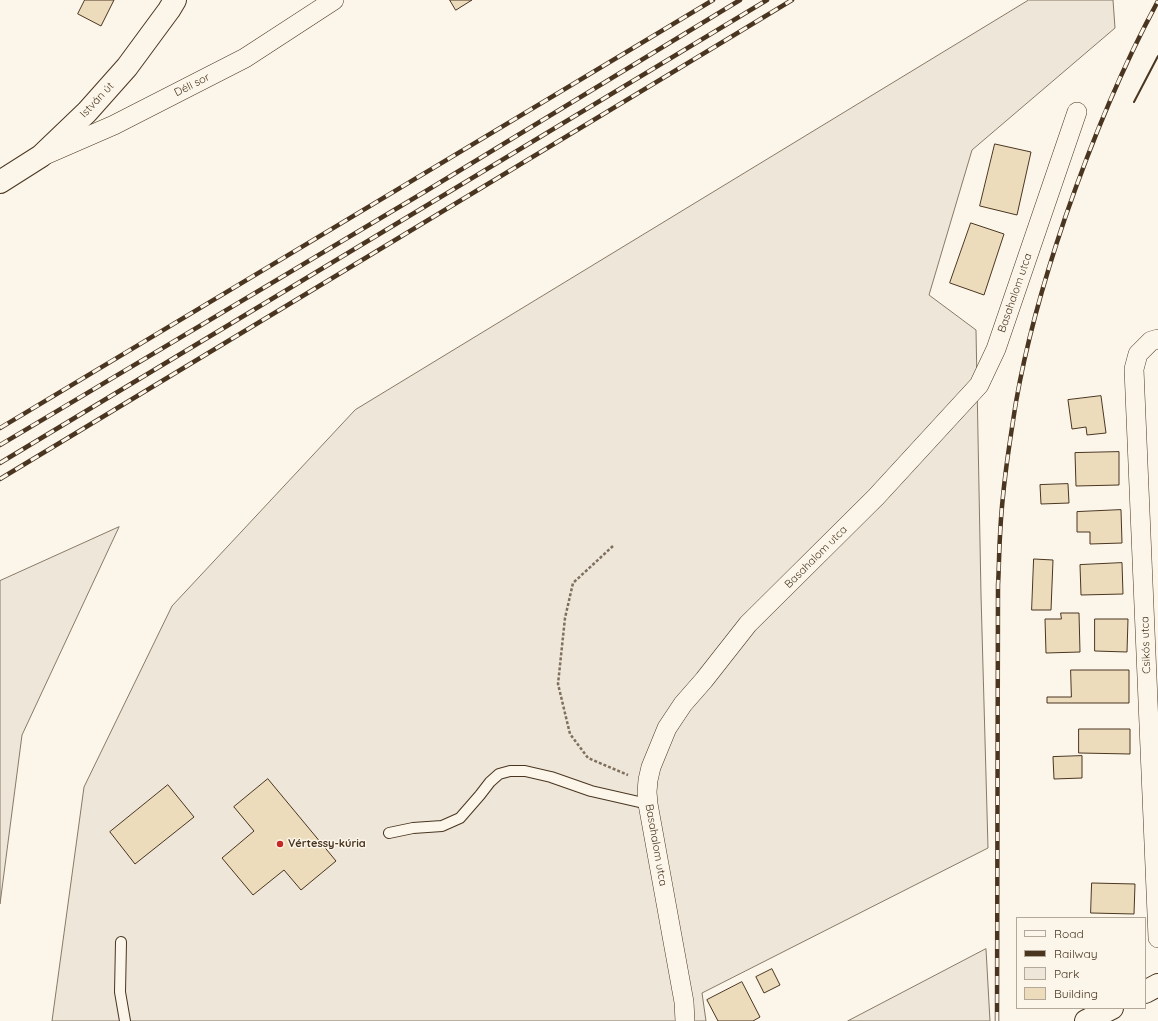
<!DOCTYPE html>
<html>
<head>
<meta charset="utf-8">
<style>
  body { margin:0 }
  #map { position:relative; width:1158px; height:1021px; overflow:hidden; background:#fbf6e9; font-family:Quicksand,sans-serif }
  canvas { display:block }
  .legend { position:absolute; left:1016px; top:917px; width:130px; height:92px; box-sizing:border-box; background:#fbf6e9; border:1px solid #b4a999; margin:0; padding:5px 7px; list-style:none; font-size:12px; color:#4a3520 }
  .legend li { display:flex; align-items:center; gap:8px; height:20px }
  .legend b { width:20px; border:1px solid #b4a999 }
</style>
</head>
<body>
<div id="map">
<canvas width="1158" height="1021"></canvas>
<ul class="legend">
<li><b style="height:5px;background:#fbf6e9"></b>Road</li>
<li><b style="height:5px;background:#4a3520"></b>Railway</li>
<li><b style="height:11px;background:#ede6d9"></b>Park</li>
<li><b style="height:11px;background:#ecdcbc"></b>Building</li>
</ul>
</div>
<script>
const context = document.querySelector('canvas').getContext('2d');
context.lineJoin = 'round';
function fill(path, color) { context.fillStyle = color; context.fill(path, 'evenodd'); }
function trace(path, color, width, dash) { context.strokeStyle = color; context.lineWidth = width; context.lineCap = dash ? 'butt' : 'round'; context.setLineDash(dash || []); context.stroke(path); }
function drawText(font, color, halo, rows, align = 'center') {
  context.font = font + ' Quicksand,sans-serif'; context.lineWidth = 3; context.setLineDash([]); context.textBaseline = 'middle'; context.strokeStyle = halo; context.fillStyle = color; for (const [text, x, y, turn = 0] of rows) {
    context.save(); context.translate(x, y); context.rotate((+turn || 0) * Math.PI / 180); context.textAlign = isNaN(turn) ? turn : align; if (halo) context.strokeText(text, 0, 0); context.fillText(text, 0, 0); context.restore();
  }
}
const green = new Path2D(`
  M1029,0H1113L1115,28L972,150L929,295L976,330L981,595L988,848L702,993L706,1021H52L84,787L172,606L355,410Z
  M119,527L22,735L0,904V581Z
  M986,949L990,1021H848Z`);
const building = new Path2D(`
  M85,0H114L101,26L78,14Z
  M450,0H472L456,10Z
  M995,144L1031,152L1017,215L980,206Z
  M971,223L1004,234L984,295L950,283Z
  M1101,396L1106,433L1087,435L1086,427L1072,429L1068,400Z
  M1119,452V485L1076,486L1075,453Z
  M1068,484L1069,503L1041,504L1040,485Z
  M1121,510L1122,543L1090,544V532H1077V512Z
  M1034,559L1053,560L1051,610H1032Z
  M1122,563L1123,594L1081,595L1080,565Z
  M1061,613H1079L1080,652L1046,653L1045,619H1061Z
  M1095,619H1128L1127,652L1095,651Z
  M1071,670H1129V703H1047V697H1071Z
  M1079,729H1130V754L1079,753Z
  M1082,756V778L1054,779L1053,757Z
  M268,779L336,861L301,890L284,870L253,895L222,858L254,831L234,807Z
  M168,785L194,817L135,864L110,832Z
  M1092,883L1135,884L1134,914L1091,913Z
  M772,969L780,985L764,993L756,977Z
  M742,982L760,1017L753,1021H718L707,1000Z`);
const path = new Path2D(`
  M613,546L573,583L565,618L558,684L570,734L588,758L628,775`);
const service = new Path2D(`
  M389,833L413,828L442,826L460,818L480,795L490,782L499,774L510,771H525L551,777L591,791L648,804
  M121,942L120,992L125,1021`);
const minor = new Path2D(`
  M45,155L114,125L245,58L334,0
  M1158,339L1151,341L1138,354L1134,369L1158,938
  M685,1021L684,1002L648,804L647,792L648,780L651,767L667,728L683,704L704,680L748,624L876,497L979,385L996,349L1077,112`);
const tertiary = new Path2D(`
  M0,182L41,156L87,112L127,67L169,10L175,0
  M1145,992L1158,985
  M1086,1021L1112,1008`);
const rail = new Path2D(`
  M0,428L713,0
  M0,445L426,191L740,0
  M0,463L767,0
  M0,479L792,0
  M997,1021L998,585C999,568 999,552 1000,536C1002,491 1009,446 1016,402C1027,339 1045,277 1065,218C1091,143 1120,71 1158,1`);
const wall = new Path2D(`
  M1134,102L1158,56`);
const markers = [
  [280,844,4,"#c62828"]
];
const streetNames = [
  ["Déli sor",192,85,-27],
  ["István út",97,100,-47],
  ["Basahalom utca",1015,293,-71],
  ["Basahalom utca",816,557,-45],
  ["Csikós utca",1146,645,-92],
  ["Basahalom utca",656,845,80]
];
const poiNames = [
  ["Vértessy-kúria",288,844]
];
fill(green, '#ede6d9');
trace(green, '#887966', 1);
fill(building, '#ecdcbc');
trace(building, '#4a3520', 1);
trace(service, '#4a3520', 12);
trace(minor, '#4a3520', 20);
trace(tertiary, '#4a3520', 24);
trace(path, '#7f6f5c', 2.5, [3, 2]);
trace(service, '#fbf6e9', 10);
trace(minor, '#fbf6e9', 19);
trace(tertiary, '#fbf6e9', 22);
trace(rail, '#4a3520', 4.5);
trace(rail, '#fbf6e9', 3, [9]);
trace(wall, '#4a3520', 2);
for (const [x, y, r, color] of markers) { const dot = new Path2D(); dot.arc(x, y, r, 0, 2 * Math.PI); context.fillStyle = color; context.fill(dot); trace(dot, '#fbf6e9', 1.5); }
drawText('11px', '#4a3520', '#fbf6e9', streetNames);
drawText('bold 11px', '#4a3520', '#fbf6e9', poiNames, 'left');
</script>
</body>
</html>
